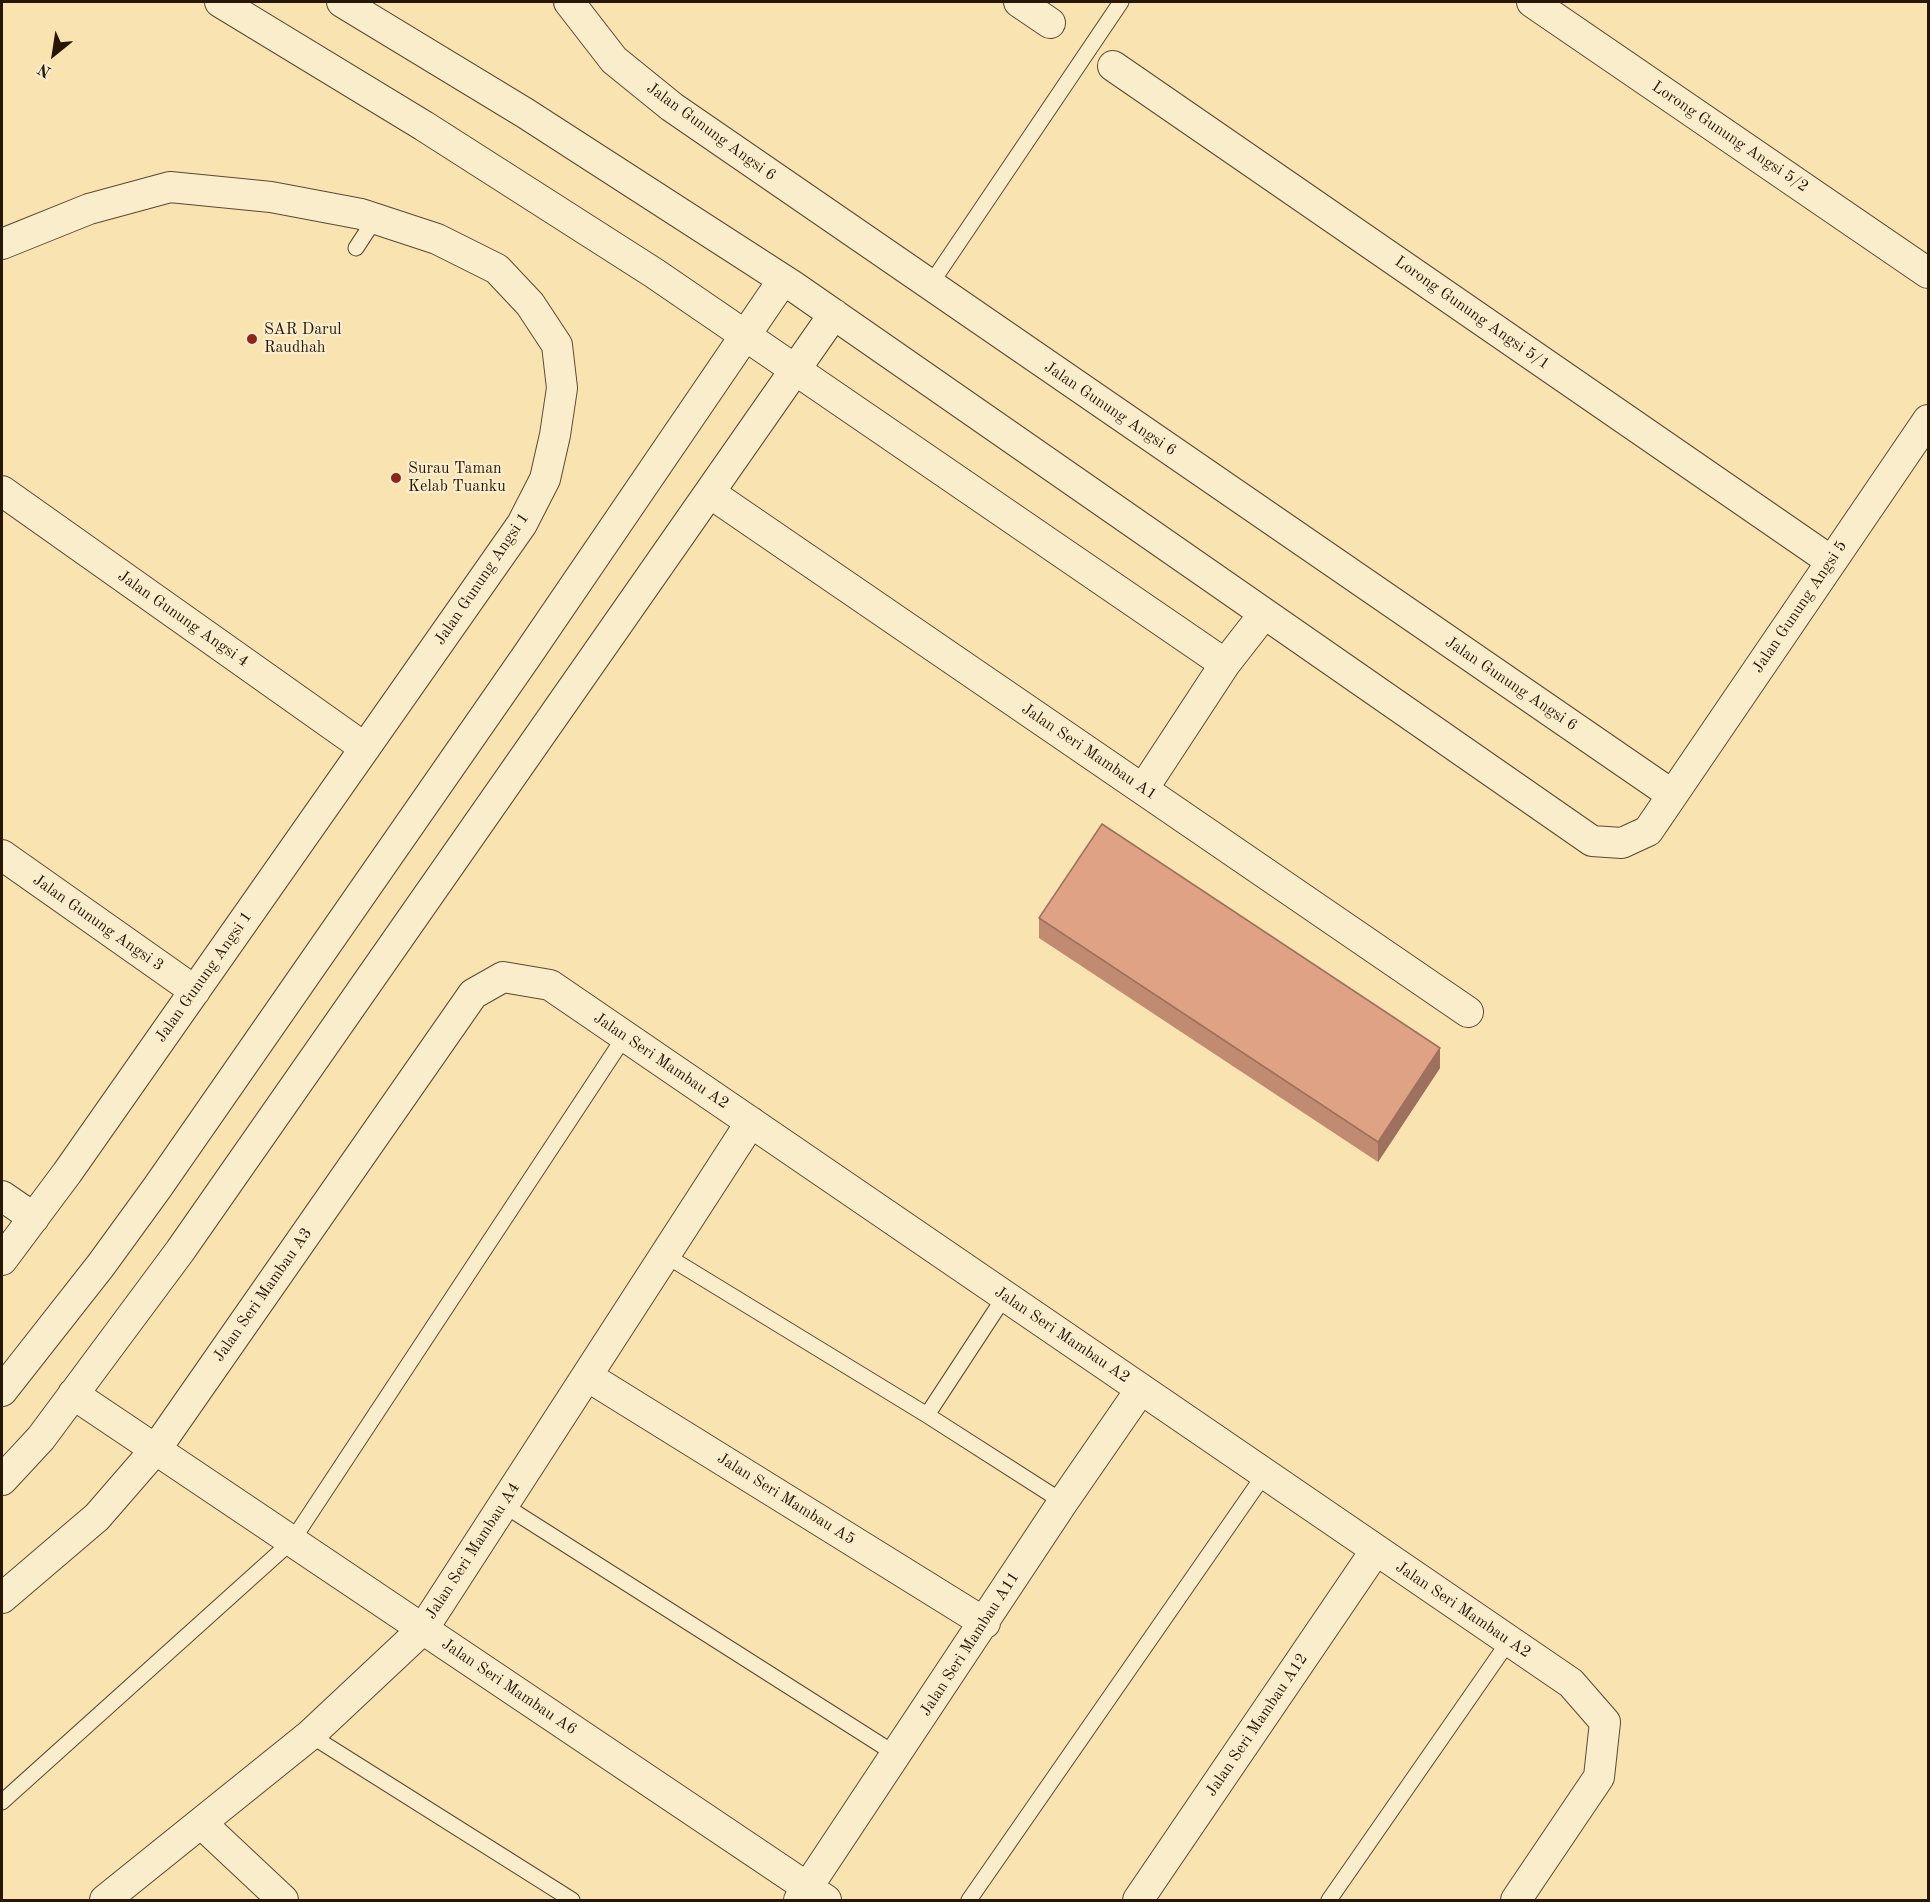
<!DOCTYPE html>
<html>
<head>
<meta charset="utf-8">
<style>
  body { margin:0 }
  #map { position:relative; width:1930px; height:1902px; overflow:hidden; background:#f8e3b1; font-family:"Old Standard TT",serif }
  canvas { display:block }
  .frame { position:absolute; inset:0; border:3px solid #281607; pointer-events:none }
  .north { position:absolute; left:24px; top:24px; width:60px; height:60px; -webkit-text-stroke:4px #faedcc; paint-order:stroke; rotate:210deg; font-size:16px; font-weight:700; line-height:24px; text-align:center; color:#281607 }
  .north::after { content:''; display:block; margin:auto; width:21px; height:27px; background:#281607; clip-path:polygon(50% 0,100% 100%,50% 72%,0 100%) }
</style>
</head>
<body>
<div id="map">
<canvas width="1930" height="1902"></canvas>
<div class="frame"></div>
<div class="north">N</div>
</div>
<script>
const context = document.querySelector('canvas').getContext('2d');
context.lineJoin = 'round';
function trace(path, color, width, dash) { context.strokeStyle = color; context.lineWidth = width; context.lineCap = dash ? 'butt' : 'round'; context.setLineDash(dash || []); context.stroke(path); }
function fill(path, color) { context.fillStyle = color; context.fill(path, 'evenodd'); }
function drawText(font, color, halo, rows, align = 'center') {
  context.font = font + ' "Old Standard TT",serif'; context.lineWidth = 4.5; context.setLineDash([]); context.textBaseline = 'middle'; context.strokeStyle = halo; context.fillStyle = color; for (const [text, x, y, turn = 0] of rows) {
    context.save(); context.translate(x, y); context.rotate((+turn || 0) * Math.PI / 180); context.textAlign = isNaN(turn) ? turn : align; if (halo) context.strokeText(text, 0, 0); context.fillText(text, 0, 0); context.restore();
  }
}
const lane = new Path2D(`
  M356,248L375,219
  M930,285L1121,2
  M665,1255L927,1415L1063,1502
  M927,1415L1005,1296
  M502,1504L897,1755
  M310,1735L572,1900
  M2,1802L292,1541L625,1036
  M969,1900L1264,1475
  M1329,1900L1509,1641`);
const street = new Path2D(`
  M220,2L424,126L654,273L1225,664L1264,614
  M342,2L525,113L793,286L1592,841L1622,843L1648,831L1928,420
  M569,2L614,60L672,107L1671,794
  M1019,2L1050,23
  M1532,2L1928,273
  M1113,66L1831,561
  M2,244L89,209L170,187L271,197L361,214L437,239L497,269L530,304L557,345L562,388L555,435L545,479L522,524L67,1173L2,1260
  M2,491L365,748
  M710,493L1468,1012
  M1143,789L1225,664
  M2,855L195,991
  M2,1196L34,1218
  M587,1376L985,1623
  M2,1391L101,1265L157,1188L526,657L783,280
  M73,1394L826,1900
  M2,1480L41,1438L180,1251L834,314
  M2,1598L97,1517L156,1449L473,994L503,977L550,985L1571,1683L1605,1722L1599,1777L1516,1900
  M201,1823L283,1900
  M105,1900L310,1735L423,1629L751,1122
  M799,1900L1063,1502L1141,1389
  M1138,1900L1376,1550`);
const wall = new Path2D(`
  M1039,918L1440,1068L1378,1162L1039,938Z`);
const shadedWall = new Path2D(`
  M1440,1048V1068L1378,1162V1142Z`);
const building = new Path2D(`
  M1102,824L1440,1048L1378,1142L1039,918Z`);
const markers = [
  [252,339,6,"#8f2418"],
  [396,478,6,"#8f2418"]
];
const streetNames = [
  ["Jalan Gunung Angsi 6",711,132,36],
  ["Lorong Gunung Angsi 5/2",1730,137,34],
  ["Lorong Gunung Angsi 5/1",1472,313,35],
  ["Jalan Gunung Angsi 6",1110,409,34],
  ["Jalan Gunung Angsi 1",482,579,-56],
  ["Jalan Gunung Angsi 5",1800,607,-56],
  ["Jalan Gunung Angsi 4",183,619,35],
  ["Jalan Gunung Angsi 6",1511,684,34],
  ["Jalan Seri Mambau A1",1089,752,34],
  ["Jalan Gunung Angsi 3",98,923,35],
  ["Jalan Gunung Angsi 1",204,977,-55],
  ["Jalan Seri Mambau A2",661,1061,34],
  ["Jalan Seri Mambau A3",263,1295,-55],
  ["Jalan Seri Mambau A2",1062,1335,34],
  ["Jalan Seri Mambau A5",786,1499,32],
  ["Jalan Seri Mambau A4",473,1551,-57],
  ["Jalan Seri Mambau A2",1463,1610,34],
  ["Jalan Seri Mambau A11",970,1644,-57],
  ["Jalan Seri Mambau A6",509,1687,34],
  ["Jalan Seri Mambau A12",1257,1725,-56]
];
const poiNames = [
  ["SAR Darul",264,330],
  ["Raudhah",264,348],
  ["Surau Taman",408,469],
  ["Kelab Tuanku",408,487]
];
trace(lane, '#5c4932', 17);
trace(street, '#5c4932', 32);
trace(lane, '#faedcc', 15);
trace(street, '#faedcc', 30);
fill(wall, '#c18b72');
fill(shadedWall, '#9d715d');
fill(building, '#e0a285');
trace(building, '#9d715d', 1.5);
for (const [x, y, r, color] of markers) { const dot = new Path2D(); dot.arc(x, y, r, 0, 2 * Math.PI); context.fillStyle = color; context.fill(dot); trace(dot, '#faedcc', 2); }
drawText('16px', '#281607', '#faedcc', streetNames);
drawText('16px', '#281607', '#faedcc', poiNames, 'left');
</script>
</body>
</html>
